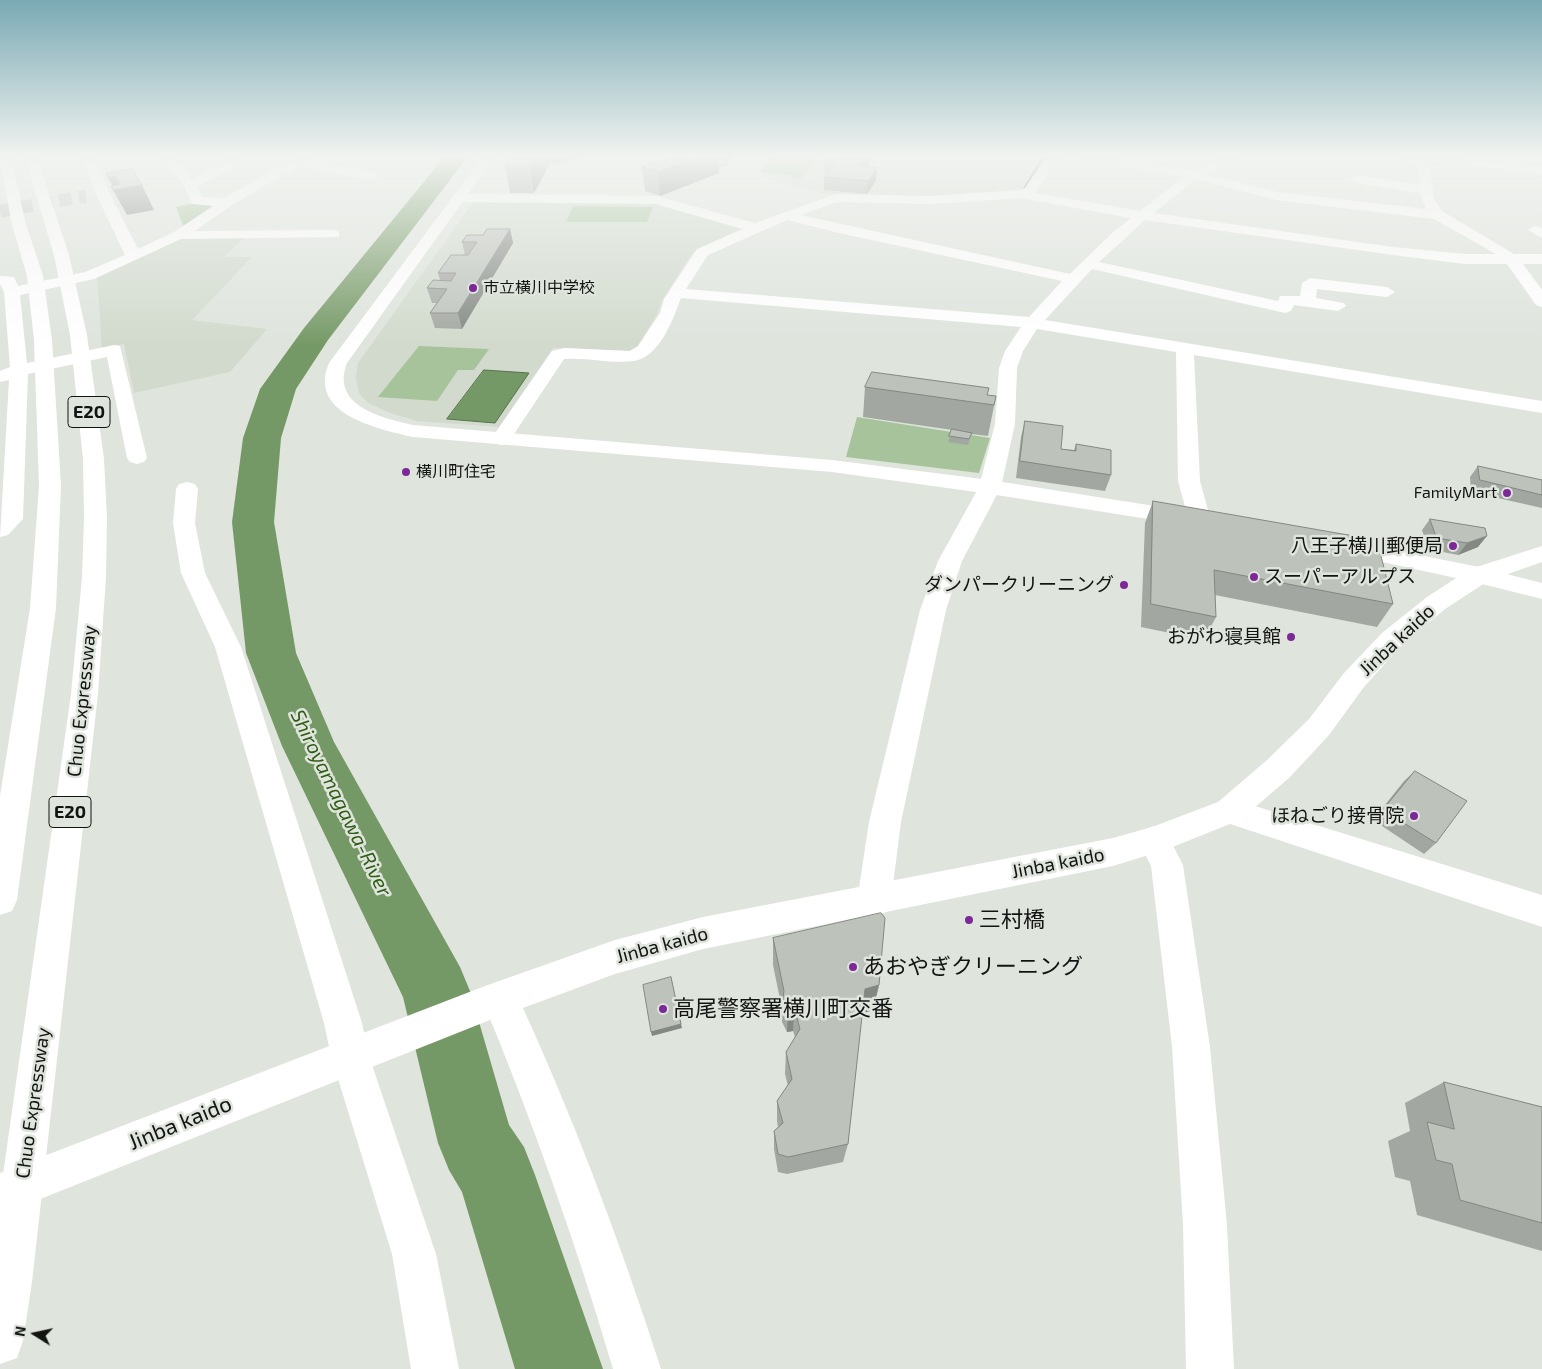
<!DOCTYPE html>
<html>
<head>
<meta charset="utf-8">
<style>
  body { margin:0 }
  #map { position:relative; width:1542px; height:1369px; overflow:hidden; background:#dfe4dd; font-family:"Exo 2",sans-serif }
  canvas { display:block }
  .north { position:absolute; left:10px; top:1309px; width:50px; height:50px; -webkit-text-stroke:4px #dfe4dd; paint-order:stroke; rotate:280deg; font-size:14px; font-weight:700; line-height:20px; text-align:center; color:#121412 }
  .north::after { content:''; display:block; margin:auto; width:18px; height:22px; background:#121412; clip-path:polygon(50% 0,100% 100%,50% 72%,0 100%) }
</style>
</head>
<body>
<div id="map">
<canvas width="1542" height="1369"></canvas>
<div class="north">N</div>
</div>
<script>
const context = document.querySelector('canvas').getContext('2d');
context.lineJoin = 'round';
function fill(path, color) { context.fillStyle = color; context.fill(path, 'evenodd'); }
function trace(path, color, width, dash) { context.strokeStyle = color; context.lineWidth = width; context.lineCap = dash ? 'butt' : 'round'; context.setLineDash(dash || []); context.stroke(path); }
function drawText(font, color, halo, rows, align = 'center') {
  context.font = font + ' "Exo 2","Noto Sans JP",sans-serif'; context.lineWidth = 5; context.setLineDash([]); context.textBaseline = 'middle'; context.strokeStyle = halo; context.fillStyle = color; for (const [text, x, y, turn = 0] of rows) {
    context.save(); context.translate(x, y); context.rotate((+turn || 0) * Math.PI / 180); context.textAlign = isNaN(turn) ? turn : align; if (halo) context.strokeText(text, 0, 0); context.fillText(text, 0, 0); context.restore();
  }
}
const built = new Path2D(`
  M774,155H1044L1045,156L1023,189L1008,192L912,198L833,196L763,177L759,171Z
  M481,201L655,203L740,229L697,250L691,255L662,300L657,314L637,347L628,351L553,348L499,427L417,421L390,413L368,403L359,393L356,378L358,363L472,204Z
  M180,237L244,238L224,257H252L192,320L267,329L230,372L134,393L124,344L102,348L97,276Z`);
const green = new Path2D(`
  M776,155H819L801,179L790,178L792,175L761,172Z
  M195,203H221L184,228L176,207Z
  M573,206L653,207L647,222H566Z
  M419,346L489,349L474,370H458L437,401L378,397Z
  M857,417L990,438L979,473L846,457Z`);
const water = new Path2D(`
  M484,370L529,373L495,423L447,419Z`);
const stream = new Path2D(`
  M1042,155L1047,156L1024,190H1022L1043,156Z`);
const river = new Path2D(`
  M446,155H469L328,340L296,389L281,438L274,522L296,653L334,742L460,967L470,991L509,1125L524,1147L535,1175L603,1369H515L462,1192L449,1170L438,1143L403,997L282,746L246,653L232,522L243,438L260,389L304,328Z`);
const minorTunnel = new Path2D(`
  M0,211L86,196`);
const minor = new Path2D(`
  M82,155H94L110,194L138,249L174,232L213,206L192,204L184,186L161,155H173L192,180L228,159L225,155H238L242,160L240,163L197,187L202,197L224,198L300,155H314L307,160L372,172L378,176L372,180L298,166L232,205L195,231L333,230L338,231L340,234L338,237L181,239L94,279L20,295L27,363L114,345L120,346L147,458L144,462L137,464L130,462L127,458L107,357L28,374L23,519L8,535L0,537L9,380L0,382V371L10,367L4,292L0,284V276L14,277L18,286L85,272L125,255L96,194Z
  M1047,155H1059L1035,193L1140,211L1184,177L1083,159L1077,155H1101L1192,171L1225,155H1240L1205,174L1277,192L1426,209L1420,193L1356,183L1350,179L1356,175L1420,185L1417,161L1400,158L1398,155H1435L1542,166V174L1429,161L1434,199L1442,211L1514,254H1542V264H1523L1542,290V307L1536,305L1507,264H1465L1393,255L1145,220L1099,262L1278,301L1280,296H1300L1302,283L1310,278L1387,287L1395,292L1387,297L1317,289L1316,298L1344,303L1346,306L1338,311L1294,305L1291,311L1285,313L1092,269L1045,320L1542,401V413L1194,355L1200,481L1211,521L1208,526L1200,528L1192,526L1189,521L1178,481L1176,352L1037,329L1023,351L1017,368L1015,424L1001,487L962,561L946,610L901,822L891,901L886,912L874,916L862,912L857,901L869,822L920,610L938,561L979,487L995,424L999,368L1005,351L1021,327L681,298C673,319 660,357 634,361C612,364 587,357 564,359L508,443L501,445L494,443L491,439L552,351L565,348L630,351L638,346L660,313L664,299L697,249L743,229L655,204L459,202L452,198L459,194L656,196L755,223L836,194L932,196L1020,190L1025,188ZM1196,179L1277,200L1434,219L1496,254H1465L1393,247L1154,213ZM1021,198L1131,218L1112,233L1070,274L800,215L837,202L932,204ZM787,220L839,233L1062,281L1029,317L686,289L708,255Z
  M1535,226L1542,228V238L1528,230Z
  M187,482L195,484L198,489L195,523L205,573L241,647L362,1023L369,1056L436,1254L459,1369H411L392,1254L331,1056L324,1023L215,647L181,573L173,523L176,489L179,484Z
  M1479,567L1542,583V599L1470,581L1467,575L1470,569Z
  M1229,798L1542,895V927L1218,820L1213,811L1218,802Z
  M1154,826L1165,830L1183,865L1210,1047L1227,1225L1234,1369H1186L1183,1225L1172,1047L1151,866L1138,840L1143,830Z
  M500,981L513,986C571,1111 619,1238 661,1369H613C576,1243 532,1120 482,999L487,986Z`);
const tertiary = new Path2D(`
  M484,155H496L347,363C330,406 382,418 413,425L832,460L990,480L1186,511L1194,513L1197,518L1194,523L1186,525L990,494L832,472L413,437C378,429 307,414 329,363Z
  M1344,540L1479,567L1488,569L1491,575L1488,581L1479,583L1336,552L1332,547L1336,542Z`);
const secondary = new Path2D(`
  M1542,546V562L1488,581L1445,609L1400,647L1364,687L1329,735L1289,778L1240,820L1165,850L1113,866L703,949L615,974L485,1022L0,1215V1173L485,986L615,940L703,917L1113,838L1152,827L1218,802L1267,760L1309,719L1344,673L1382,633L1427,597L1470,569Z`);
const motorway = new Path2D(`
  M0,155H11L25,221L43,276L52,340L61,486L56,608L17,900L12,911L0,915V796L30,608L39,486L34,340L27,276L11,221Z
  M24,155H36L69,255L87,335L104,459L107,518L106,577L98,694L32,1282L23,1341L17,1358L0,1364V1196L71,694L82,577L84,518L83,459L70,335L54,255Z`);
const wall = new Path2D(`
  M513,155H589L553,164L549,162V165L534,193H510L505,168Z
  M676,155H731L725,167H718L719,173L660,196L645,191L642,167Z
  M829,155L867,167L876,180L867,194L824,190V177L828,172H824L825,159Z
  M510,229L513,243L462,329L435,328L430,313L437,303H432L427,288L440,280L438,273L465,255L462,242L483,235Z
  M865,387L987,395L996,396L988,436L971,434L968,445L948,442L952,430L863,417Z
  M1025,421L1061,449L1074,450L1076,444L1111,475L1105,491L1016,478L1021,437Z
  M1478,466L1542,480V508L1471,492L1470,477Z
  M1153,501L1393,604L1377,627L1215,595L1216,617L1204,640L1141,627L1145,523Z
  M1430,519L1478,547L1458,555L1428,549L1422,530Z
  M1415,771L1436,843L1424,854L1373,820L1404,781Z
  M773,938L879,985L873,1010L862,1013L848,1144L843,1162L787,1174L778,1172L774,1149V1131L778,1127L777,1121V1101L788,1086L785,1074L786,1052L795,1037L793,1031L787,1032L782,1022V1009L773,965Z
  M1444,1082L1542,1107V1251L1417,1215L1410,1181L1395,1177L1388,1141L1410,1131L1405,1103Z`);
const shadedWall = new Path2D(`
  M538,155H547L549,165L534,193L530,168Z
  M552,155H589L553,164Z
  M703,155H718L719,173L660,196L658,172Z
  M725,155H731L725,167Z
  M867,155H875L859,179V166Z
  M877,168L876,180L867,194L868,181Z
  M115,176L122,189L142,185L154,210L127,215L113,190H115L108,178Z
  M510,229L513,243L462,329L458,313Z
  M1487,536L1478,547L1458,555L1467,543Z
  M671,977L682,1028L652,1036L651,1032Z
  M879,985L873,1010L860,1014L865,989Z
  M794,1007L793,1031L787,1032L788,1008Z`);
const building = new Path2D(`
  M513,155H538L530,168H505Z
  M676,155H703L658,172L642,167Z
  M829,155H867L859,166L877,168L868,181L824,177L837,160L825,159Z
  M132,169L142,185L113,190L111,186L120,184L115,176L108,178L106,174Z
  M487,229H510L458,313H430L447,289L427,288L433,280L451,281L456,273H438L451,255H468L477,242H462L467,235H483Z
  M872,372L989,388L987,395L996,396L994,405L865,387Z
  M1025,421L1063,426L1061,449L1076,451V444L1111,450V475L1020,461Z
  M952,429L972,433L969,439L949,436Z
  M1478,466L1542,480V495L1480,480Z
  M1153,501L1377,540L1393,604L1214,570L1216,617L1151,604Z
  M1430,519L1485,528L1487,536L1467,543L1437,538Z
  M1415,771L1467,801L1436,843L1383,810Z
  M881,913L885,918L879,985L865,989L848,1144L788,1157L778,1154L774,1131L783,1123L777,1101L792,1079L786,1052L800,1029L794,1007L788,1008L783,998L784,991L773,938Z
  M671,977L681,1024L651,1032L643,985Z
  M1444,1082L1542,1107V1223L1460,1200L1452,1164L1436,1160L1427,1122L1454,1129Z`);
const markers = [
  [473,288,5,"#7c2897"],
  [406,472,5,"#7c2897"],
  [1507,493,5,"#7c2897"],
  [1453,546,5,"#7c2897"],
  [1254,577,5,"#7c2897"],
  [1124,585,5,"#7c2897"],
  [1291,637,5,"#7c2897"],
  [1414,816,5,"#7c2897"],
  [969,920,5,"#7c2897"],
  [853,967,5,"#7c2897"],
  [663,1009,5,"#7c2897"]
];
const farPoinames = [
  ["市立横川中学校",483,288],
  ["横川町住宅",416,472],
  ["FamilyMart",1497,493,"right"]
];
const shields = [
  [89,412,42],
  [70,812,42]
];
const shieldNames = [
  ["E20",89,412],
  ["E20",70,812]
];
const poiNames = [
  ["八王子横川郵便局",1443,546],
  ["スーパーアルプス",1264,577,"left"],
  ["ダンパークリーニング",1114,585],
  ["おがわ寝具館",1281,637],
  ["ほねごり接骨院",1404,816]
];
const streetNames = [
  ["Jinba kaido",1397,640,-43],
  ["Chuo Expressway",82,701,-84],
  ["Jinba kaido",1058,863,-11],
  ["Jinba kaido",662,945,-15],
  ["Chuo Expressway",33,1103,-82]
];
const waterNames = [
  ["Shiroyamagawa-River",341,803,64]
];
const nearPoinames = [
  ["三村橋",979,920],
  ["あおやぎクリーニング",863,967],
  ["高尾警察署横川町交番",673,1009]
];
const nearStreetnames = [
  ["Jinba kaido",180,1123,-22]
];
fill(built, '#d1dacd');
fill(green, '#a7c39b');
fill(water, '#759966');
trace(water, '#57714d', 1);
fill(stream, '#57714d');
fill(river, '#759966');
trace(minorTunnel, '#c0c5bf', 13, [13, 7]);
fill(minor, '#fff');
fill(tertiary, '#fff');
fill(secondary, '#fff');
fill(motorway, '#fff');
fill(wall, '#a3a7a1');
fill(shadedWall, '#848883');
fill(building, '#bdc2bb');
trace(building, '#848883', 1);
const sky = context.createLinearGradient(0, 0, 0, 346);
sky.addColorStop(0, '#7aa9b4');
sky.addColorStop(0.45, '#f1f3f0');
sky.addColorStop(1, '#f1f3f000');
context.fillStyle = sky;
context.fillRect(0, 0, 1542, 346);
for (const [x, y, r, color] of markers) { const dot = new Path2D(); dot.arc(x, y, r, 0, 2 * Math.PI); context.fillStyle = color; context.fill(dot); trace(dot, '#dfe4dd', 2); }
drawText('16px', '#121412', '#dfe4dd', farPoinames, 'left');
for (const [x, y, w] of shields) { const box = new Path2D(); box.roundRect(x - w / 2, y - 15.5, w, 31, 4); context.fillStyle = '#dfe4dd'; context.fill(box); trace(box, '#121412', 1); }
drawText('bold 18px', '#121412', null, shieldNames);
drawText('19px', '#121412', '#dfe4dd', poiNames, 'right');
drawText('19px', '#121412', '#dfe4dd', streetNames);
drawText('italic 20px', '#2e5c13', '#dfe4dd', waterNames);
drawText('22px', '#121412', '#dfe4dd', nearPoinames, 'left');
drawText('22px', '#121412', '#dfe4dd', nearStreetnames);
</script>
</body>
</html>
